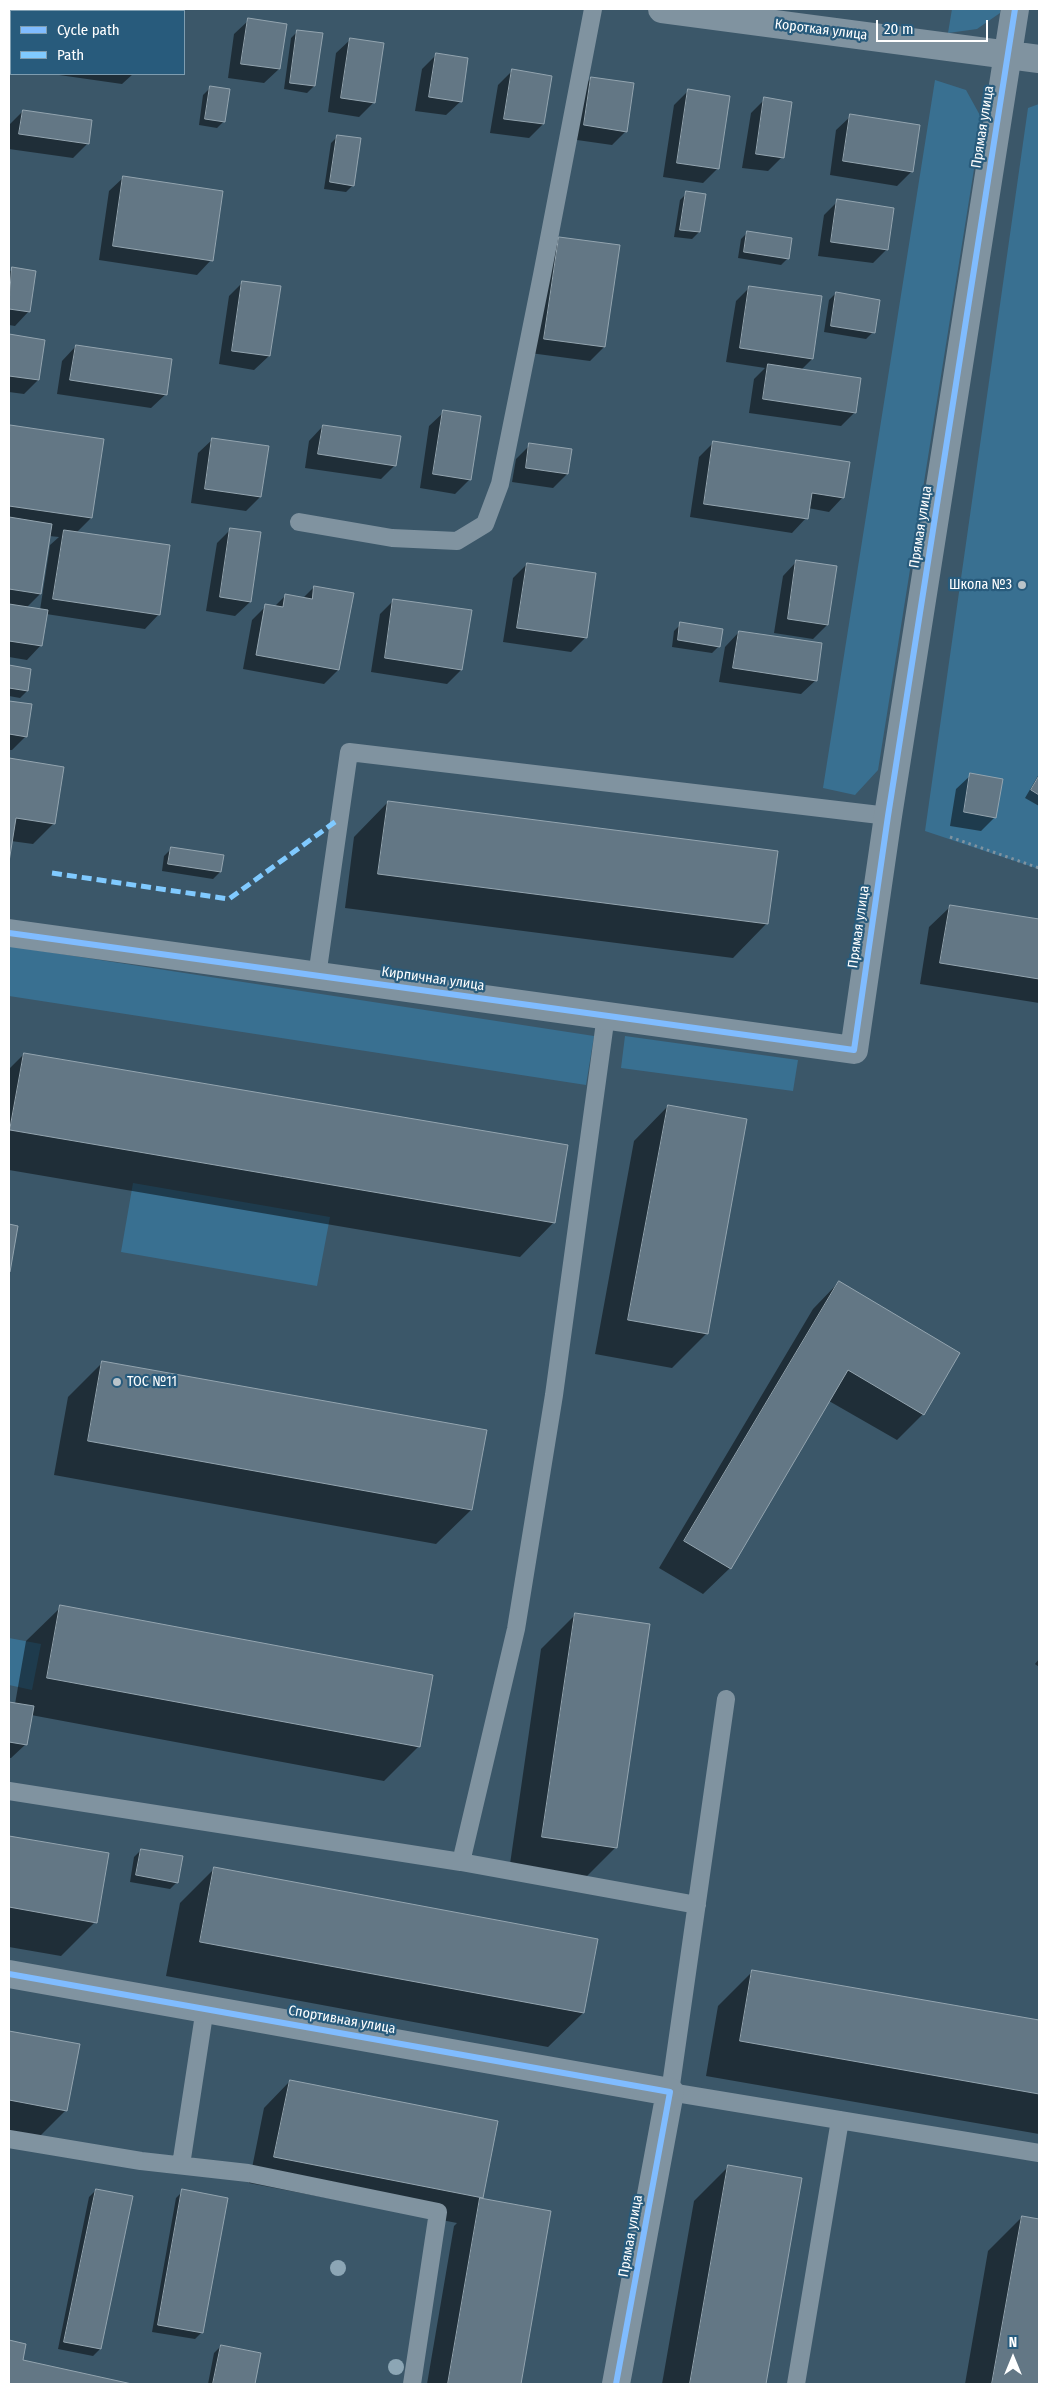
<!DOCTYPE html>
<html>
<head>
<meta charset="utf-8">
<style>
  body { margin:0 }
  #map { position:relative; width:1048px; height:2393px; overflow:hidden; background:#3b5769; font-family:"Fira Sans Condensed",sans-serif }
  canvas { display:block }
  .frame { position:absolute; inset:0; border:10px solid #fff; pointer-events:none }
  .legend { position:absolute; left:10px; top:10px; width:175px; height:65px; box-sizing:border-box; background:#285b7c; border:1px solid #7e9db0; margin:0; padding:6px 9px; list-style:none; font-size:15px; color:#fff }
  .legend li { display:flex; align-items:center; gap:10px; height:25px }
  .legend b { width:25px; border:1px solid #7e9db0 }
  .north { position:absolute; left:988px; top:2333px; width:50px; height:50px; -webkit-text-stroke:4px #285b7c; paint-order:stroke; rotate:0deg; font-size:14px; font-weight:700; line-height:20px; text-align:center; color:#fff }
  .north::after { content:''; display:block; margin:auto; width:18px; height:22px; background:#fff; clip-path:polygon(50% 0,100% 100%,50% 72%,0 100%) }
  .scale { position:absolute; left:876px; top:20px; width:112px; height:22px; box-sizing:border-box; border:2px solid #fff; border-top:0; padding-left:6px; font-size:15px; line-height:18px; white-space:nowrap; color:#fff; -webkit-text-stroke:4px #285b7c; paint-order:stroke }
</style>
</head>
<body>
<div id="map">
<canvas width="1048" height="2393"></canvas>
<div class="frame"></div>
<ul class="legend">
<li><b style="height:6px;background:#80bcff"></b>Cycle path</li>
<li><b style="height:6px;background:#80caff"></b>Path</li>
</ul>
<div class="north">N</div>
<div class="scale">20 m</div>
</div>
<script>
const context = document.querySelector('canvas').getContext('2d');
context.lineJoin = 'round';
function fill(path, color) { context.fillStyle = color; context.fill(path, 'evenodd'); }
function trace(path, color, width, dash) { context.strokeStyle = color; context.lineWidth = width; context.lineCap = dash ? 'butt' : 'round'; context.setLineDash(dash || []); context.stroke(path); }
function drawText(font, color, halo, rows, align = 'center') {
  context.font = font + ' "Fira Sans Condensed",sans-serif'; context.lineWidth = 4.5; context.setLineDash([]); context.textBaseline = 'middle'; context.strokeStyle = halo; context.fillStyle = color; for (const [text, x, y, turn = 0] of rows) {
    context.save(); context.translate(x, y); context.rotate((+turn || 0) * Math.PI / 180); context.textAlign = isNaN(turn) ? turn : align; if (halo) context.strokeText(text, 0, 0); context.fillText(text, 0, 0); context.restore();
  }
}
const green = new Path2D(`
  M952,9H1000V13L977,29L948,33Z
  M935,80L966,90L982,119L878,770L855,795L823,788Z
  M1039,104V869L925,831L1028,108Z
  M9,946L594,1036L586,1085L9,996Z
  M625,1036L798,1060L793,1091L621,1068Z
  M133,1183L330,1217L317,1286L121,1252Z
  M9,1638L41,1644L32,1690L9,1685Z`);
const shadow = new Path2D(`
  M249,20L285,25L279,69L264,83L228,78L234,34Z
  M298,31L314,86L307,93L284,89L291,38Z
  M351,39L374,102L359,117L328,112L336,53Z
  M436,55L461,101L446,115L415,111L422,69Z
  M512,71L543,124L529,138L490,133L498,85Z
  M52,74H133L122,84Z
  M591,78L626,131L612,145L570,139L577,93Z
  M210,88L224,121L217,128L199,125L203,95Z
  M688,91L718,168L703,183L663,177L674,105Z
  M765,99L782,157L768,171L742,168L751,113Z
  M23,111L87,144L73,158L9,149V125Z
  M851,116L912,171L897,186L830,175L836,130Z
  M338,136L353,185L346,192L324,189L331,143Z
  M124,177L211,260L197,275L99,260L109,191Z
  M687,193L699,232L692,239L674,237L680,200Z
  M838,201L887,249L873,263L818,256L824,215Z
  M748,232L788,258L781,265L738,258L741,239Z
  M559,238L604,347L590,361L530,353L545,252Z
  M13,269L29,311L15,326L9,325V272Z
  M243,282L269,356L254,370L219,364L229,296Z
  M750,287L812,359L801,370L855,412L841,426L749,413L754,379L765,368L726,362L736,301Z
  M836,293L873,332L866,339L824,332L829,300Z
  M9,336L44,341L38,380L24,394L9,392Z
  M76,346L166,394L151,408L57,394L62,361Z
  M444,412L470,479L455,494L420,488L429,426Z
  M10,426L103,440L91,518L76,533L159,614L145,629L46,614L41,645L27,660L9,657ZM49,536L59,537L50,545L40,610L26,608L40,594Z
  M323,426L395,465L381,479L305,468L309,441Z
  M213,439L260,497L246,511L191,503L198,453Z
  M713,443L843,497L829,512L808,508L806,518L792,533L690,517L699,457Z
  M530,445L567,474L553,488L512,482L516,459Z
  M231,529L260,533L250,602L235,616L206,611L217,543Z
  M797,561L835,567L827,625L813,639L774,633L783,576Z
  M527,564L586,637L571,652L503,642L513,578Z
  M314,587L338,670L324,684L243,669L252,620L266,606L274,607L286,595L303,598Z
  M394,600L461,670L447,684L371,672L380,614Z
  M681,624L719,646L712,653L672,647L674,631Z
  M739,632L816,680L801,694L719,682L725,647Z
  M9,667L30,670L27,691L20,698L9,696Z
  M9,702L30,705L26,736L12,750H9Z
  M9,760L62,768L54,823L33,844L11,841L9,856Z
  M1039,774V806L1025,798Z
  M971,775L995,817L981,831L950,826L956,789Z
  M388,802L767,923L733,958L345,908L354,837Z
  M171,849L220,872L213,879L162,871L164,856Z
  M950,907L1039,921V1003L920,984L929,927Z
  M24,1054L554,1222L520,1257L9,1170V1069Z
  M668,1106L745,1120L706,1334L672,1368L595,1354L634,1141Z
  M839,1282L923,1414L897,1440L829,1401L730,1568L703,1594L659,1568L813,1309Z
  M103,1362L471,1510L436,1544L54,1475L68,1397Z
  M61,1607L418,1747L384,1781L31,1715L26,1744L11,1758H9V1703L15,1704L26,1641Z
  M576,1614L616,1847L581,1882L509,1871L541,1649Z
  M1039,1659V1667L1035,1664Z
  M9,1837L107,1854L95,1922L61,1956L9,1947Z
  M141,1850L177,1882L170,1889L130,1882L134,1857Z
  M214,1869L596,1940L583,2013L548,2047L166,1976L180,1903Z
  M753,1971L1039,2022V2134L706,2076L718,2006Z
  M9,2032L78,2045L66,2110L39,2137L9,2131Z
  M290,2081L482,2197L479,2199L550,2212L520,2384H427L454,2226L457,2223L249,2183L264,2108Z
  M728,2167L800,2179L765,2384H662L694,2201Z
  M96,2190L100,2349L93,2356L58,2349L89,2197Z
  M183,2191L202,2332L195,2339L152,2332L176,2198Z
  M1022,2217L1039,2220V2384H965L988,2251Z
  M9,2342L25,2345L21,2361L127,2384H9Z
  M221,2346L260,2354L253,2384H208L214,2353Z`);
const building = new Path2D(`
  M248,18L287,24L280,69L241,64Z
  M297,30L323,33L315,86L290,83Z
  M350,38L384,43L375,103L341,98Z
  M436,53L468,58L462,102L429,97Z
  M512,69L552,76L544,124L504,119Z
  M591,77L634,83L627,132L584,125Z
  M210,86L230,89L225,122L205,119Z
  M688,89L730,96L719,169L677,163Z
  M764,97L792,102L784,158L756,154Z
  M23,110L92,120L89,144L19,134Z
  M850,114L920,125L913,172L843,161Z
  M337,135L361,138L354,186L330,182Z
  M123,176L223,191L213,261L113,246Z
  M686,191L706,194L700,232L680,230Z
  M837,199L894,208L888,250L831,242Z
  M747,231L792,238L789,259L744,252Z
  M559,237L620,245L605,347L544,339Z
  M12,267L36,271L30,312L9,309Z
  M242,281L281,286L270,356L232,351Z
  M749,286L822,296L813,359L740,348Z
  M836,292L880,300L875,333L831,326Z
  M9,334L45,340L39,380L9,376Z
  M76,345L172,359L167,395L70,380Z
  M768,364L861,378L856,413L763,399Z
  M443,410L481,416L471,480L433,474Z
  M10,425L104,439L92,518L9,506Z
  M323,425L401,436L396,466L318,454Z
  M212,438L269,446L261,497L205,489Z
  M713,441L850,462L844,498L812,493L808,519L704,504Z
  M529,443L572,449L568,474L526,468Z
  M9,517L52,524L41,594L9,589Z
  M230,528L261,532L251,602L220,597Z
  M64,530L170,545L160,615L53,599Z
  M796,560L837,566L828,625L788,619Z
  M527,563L596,573L587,638L517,628Z
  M314,586L354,593L339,670L256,655L265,604L283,607L285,594L312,599Z
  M393,599L472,610L462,670L385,658Z
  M9,604L48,610L42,646L9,641Z
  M680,622L723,629L720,647L678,640Z
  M739,631L822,643L817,681L733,668Z
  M9,665L31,669L28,691L9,688Z
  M9,701L32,704L27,737L9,734Z
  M9,758L64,767L55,824L16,818L9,862Z
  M970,773L1003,779L996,818L964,812Z
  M1039,776V795L1031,790Z
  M388,801L778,851L768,924L378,874Z
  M171,847L224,855L221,872L168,864Z
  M950,905L1039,919V979L940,963Z
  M24,1053L568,1145L555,1223L10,1130Z
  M668,1105L747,1119L708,1334L628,1320Z
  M9,1224L18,1226L10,1272L9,1271Z
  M839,1281L960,1353L924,1415L848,1370L731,1569L684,1541Z
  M102,1361L487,1430L472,1510L88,1441Z
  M60,1605L433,1675L420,1747L47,1678Z
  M575,1613L650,1624L617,1848L542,1837Z
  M9,1702L34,1706L27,1745L9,1742Z
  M9,1836L109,1853L97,1923L9,1907Z
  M141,1849L183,1856L178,1883L136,1875Z
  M214,1867L598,1939L584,2013L200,1942Z
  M752,1970L1039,2020V2094L740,2041Z
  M9,2031L80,2044L67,2111L9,2100Z
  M290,2080L498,2121L483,2198L274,2157Z
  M728,2165L802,2178L766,2384H690Z
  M96,2189L133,2196L101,2349L64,2342Z
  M182,2189L228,2198L203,2333L158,2325Z
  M480,2198L551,2211L521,2384H448Z
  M1022,2216L1039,2219V2384H992Z
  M9,2340L26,2344L23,2360L132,2384H9Z
  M221,2345L261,2353L255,2384H213Z`);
const path = new Path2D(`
  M950,837L1039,868`);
const lane = new Path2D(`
  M299,522L392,538L457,541L485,524L500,484L542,275L593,9
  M317,976L349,752L888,816
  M726,1699L670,2092L1039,2153
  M9,1791L461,1862L697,1905
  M461,1862L516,1629L554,1395L606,1015
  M9,2139L141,2161L248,2173L438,2212L412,2384
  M181,2165L205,2008
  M796,2384L840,2120`);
const street = new Path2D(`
  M662,9L1039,59
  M9,933L854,1050L888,816L1015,9
  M9,1974L670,2092L616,2384`);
const quiet = new Path2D(`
  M52,873L229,899L339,819`);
const cycleway = new Path2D(`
  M9,933L854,1050L888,816L1015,9
  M9,1974L670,2092L616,2384`);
const trees = [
  [338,2268],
  [396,2367]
];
const markers = [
  [1022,585,5,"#bac4ca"],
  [117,1382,5,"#bac4ca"]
];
const streetNames = [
  ["Короткая улица",821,30,7],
  ["Прямая улица",983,127,-81],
  ["Прямая улица",921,527,-81],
  ["Прямая улица",859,927,-82],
  ["Кирпичная улица",433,979,8],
  ["Спортивная улица",342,2020,10],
  ["Прямая улица",631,2236,-80]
];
const poiNames = [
  ["Школа №3",1012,585],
  ["ТОС №11",127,1382,"left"]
];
fill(green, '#397091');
fill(shadow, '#0007');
fill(building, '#637785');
trace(building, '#93a4af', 1);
trace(path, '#8093a0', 3, [2.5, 4]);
trace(lane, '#8093a0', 18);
trace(street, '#8093a0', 28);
trace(quiet, '#80caff', 5, [10, 5]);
trace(cycleway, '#80bcff', 6);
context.fillStyle = '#8ca6b5';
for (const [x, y] of trees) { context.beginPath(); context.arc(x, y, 8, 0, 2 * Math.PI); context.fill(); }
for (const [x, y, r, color] of markers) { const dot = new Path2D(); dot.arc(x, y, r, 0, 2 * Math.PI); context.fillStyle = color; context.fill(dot); trace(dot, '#285b7c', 2); }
drawText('14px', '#fff', '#285b7c', streetNames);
drawText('14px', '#fff', '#285b7c', poiNames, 'right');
</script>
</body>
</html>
